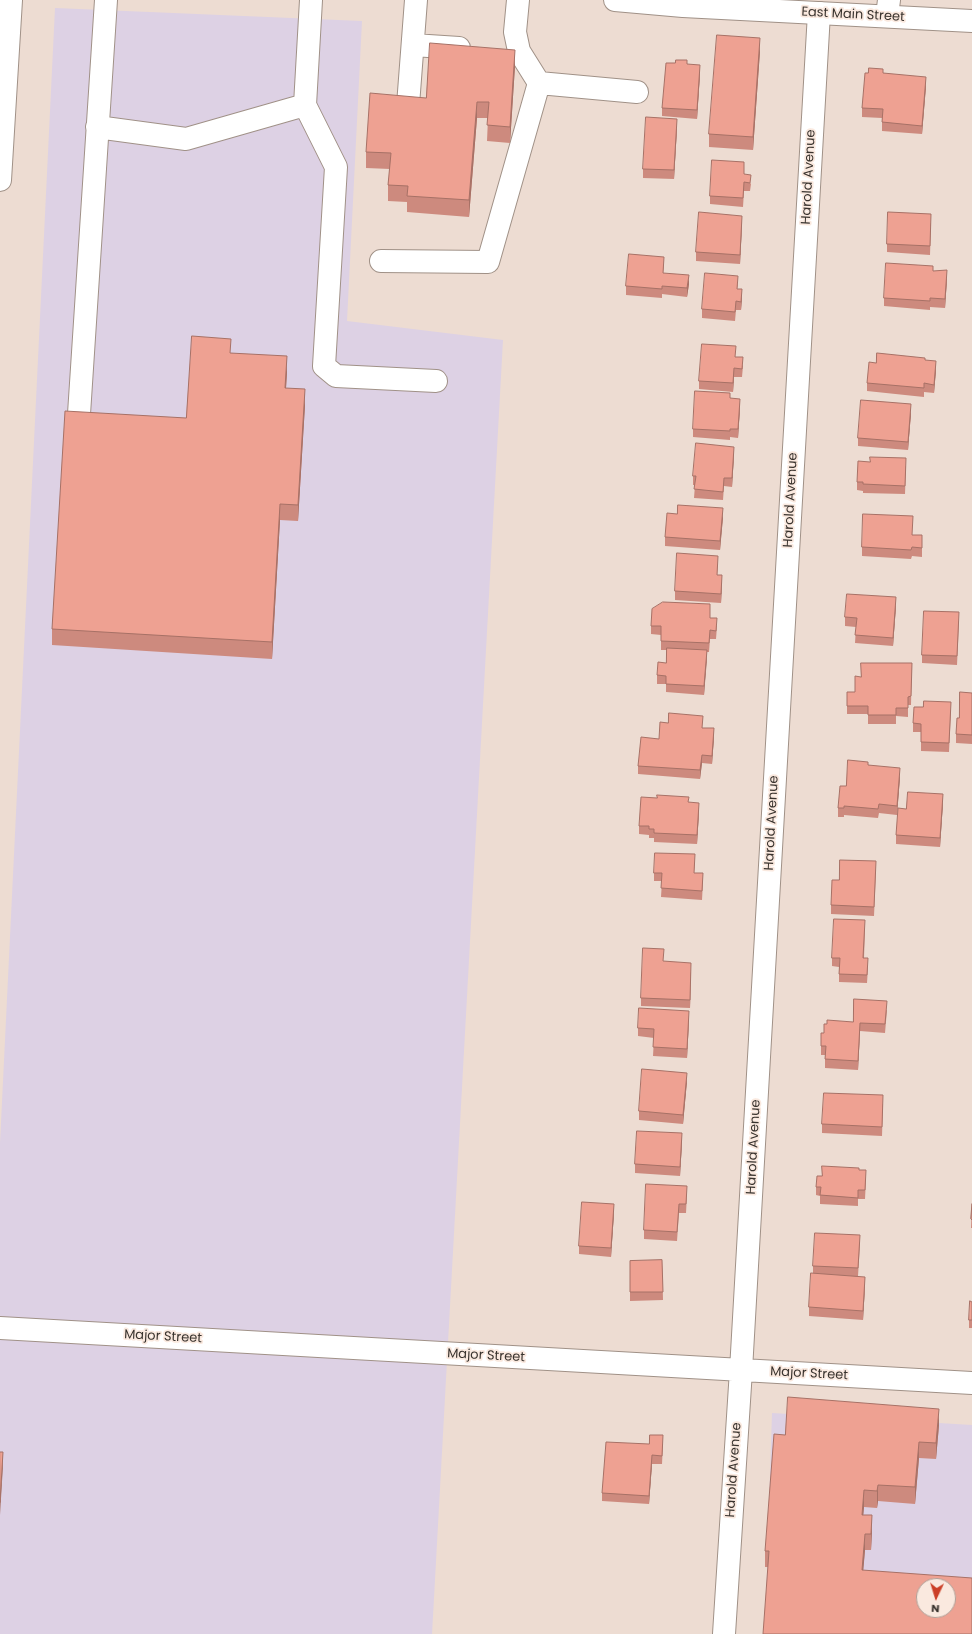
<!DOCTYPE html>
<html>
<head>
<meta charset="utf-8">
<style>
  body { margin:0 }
  #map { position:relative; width:972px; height:1634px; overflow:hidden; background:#eddcd2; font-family:Poppins,sans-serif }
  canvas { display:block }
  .north { position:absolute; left:916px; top:1578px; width:40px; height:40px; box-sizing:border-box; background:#fae9df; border:1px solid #ada098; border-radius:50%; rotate:184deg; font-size:11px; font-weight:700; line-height:16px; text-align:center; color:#39332e }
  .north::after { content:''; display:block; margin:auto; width:14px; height:18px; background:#cb3f27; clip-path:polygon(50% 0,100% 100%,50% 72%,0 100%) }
</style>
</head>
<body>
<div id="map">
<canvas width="972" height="1634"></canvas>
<div class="north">N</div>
</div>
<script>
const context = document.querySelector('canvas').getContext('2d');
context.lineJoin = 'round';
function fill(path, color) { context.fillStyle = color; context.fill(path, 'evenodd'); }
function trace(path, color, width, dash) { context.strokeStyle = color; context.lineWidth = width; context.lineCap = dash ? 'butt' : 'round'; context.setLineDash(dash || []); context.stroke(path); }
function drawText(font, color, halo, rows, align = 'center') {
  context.font = font + ' Poppins,sans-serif'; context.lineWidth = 3.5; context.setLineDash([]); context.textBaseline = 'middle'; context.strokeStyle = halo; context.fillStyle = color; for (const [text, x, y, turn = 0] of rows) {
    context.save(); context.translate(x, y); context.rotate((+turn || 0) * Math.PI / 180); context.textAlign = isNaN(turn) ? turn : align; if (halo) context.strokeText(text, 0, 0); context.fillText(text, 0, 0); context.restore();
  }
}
const industrial = new Path2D(`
  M55,8L362,21L347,321L503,340L432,1634H0V1143Z
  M772,1413L972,1425V1634H765ZM924,1586H948V1610H924Z`);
const minor = new Path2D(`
  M311,0L305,105L336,167L324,366L336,376L436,381
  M518,0L515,32L519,51L539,83L637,92
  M887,16L889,0
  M413,45L459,48
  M408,105L416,0
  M97,127L186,139L305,105
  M0,180L11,0
  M381,261L488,262L539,83
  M79,414L106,0
  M0,1328L972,1383
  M724,1634L741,1370L819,13`);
const major = new Path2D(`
  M615,0L683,6L972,21`);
const wall = new Path2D(`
  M760,51L753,150L709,147V134Z
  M687,64L700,74L697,119L662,116V108Z
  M515,66L510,143L487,141L488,118H477L469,217L407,212V202L388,201V185L390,169L366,168V152L426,98Z
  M883,73L926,86L922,134L882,131V118L862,117V108Z
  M677,128L674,179L643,178V169Z
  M744,174L751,184L750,191H744L743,207L710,204V196Z
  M931,223L930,255L887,252V244Z
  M742,224L740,264L696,261V252Z
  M664,266L663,273L689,284L687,297L662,294V298L626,295V286Z
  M933,271L947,279L945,308L930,307V310L884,306V298Z
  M738,284L737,289L742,298L741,310H736L735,321L702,318V309Z
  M231,353L287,372L286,388L305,405L298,521L280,520L272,659L52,645V629L186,418Z
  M735,357L743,366L742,377H734L733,392L699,389V381Z
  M925,360L936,370L934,393L924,392V397L867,391V383L876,363Z
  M730,398L740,408L738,438L730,437V440L693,437V429Z
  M911,413L908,450L858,446V438Z
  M734,455L732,487L724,486L723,500L694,498L695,485H693V476Z
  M870,462L906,466L905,494L863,493V491L857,490V482Z
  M723,517L720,550L665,546V537Z
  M912,535L922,544V557L912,556L911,559L862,556V547Z
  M718,564L717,575L722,584L721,603L675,600V591Z
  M896,606L893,646L855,643L856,627L845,626V617Z
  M710,618L717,626L716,639H710L709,652H707L704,695L666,692V684H657V675L666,663L667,650H661V635L651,634V626Z
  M959,621L957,665L922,663V655Z
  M912,663L911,705H908V717L896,716V724H868V714H847V692H855L861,677Z
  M972,693V744L956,743V734L959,718Z
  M951,710L949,752L921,751V732H913V723Z
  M702,728L714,737L712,764L702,763L700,779L638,774V766L659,739Z
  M868,765L900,777L897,815L879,813L878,818L844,815V817H838V808L846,786Z
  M689,802L699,812L697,844L654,842V838H649V835L639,834V826Z
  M943,803L940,847L896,844V835L906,809Z
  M695,863L694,873L703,881L702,900L661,897L662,881H654V873Z
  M876,870L874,916L831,914V905L839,880Z
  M865,929L864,958L868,967L867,983L839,982V967L832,966V958Z
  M691,972L690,1008L641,1006V998Z
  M887,1010L885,1033L860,1031L858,1070L825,1068V1055H821V1046L824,1033L827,1024L853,1022Z
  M689,1020L687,1058L653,1056L654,1038L638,1036V1028Z
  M687,1081L683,1124L639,1120V1111Z
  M883,1104L882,1136L822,1133V1124Z
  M682,1142L680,1176L635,1173V1164Z
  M859,1170L866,1179L865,1199H858V1206L820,1204V1196L816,1195V1187L822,1176Z
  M687,1194L686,1213H679L677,1241L644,1239V1230Z
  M972,1204V1228H971Z
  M614,1213L611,1257L579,1254V1246Z
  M860,1244L858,1276L865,1286L863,1320L809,1316V1307L813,1273V1266Z
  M662,1260L663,1300L630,1301V1261Z
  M972,1302V1328H969V1320Z
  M939,1425L936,1459L919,1458L915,1504L878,1501L877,1508L864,1507L863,1515L872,1531L871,1550H865L863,1570L765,1567V1551L785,1435Z
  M649,1444H663L662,1464H652L649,1504L602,1501V1493Z`);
const shadedWall = new Path2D(`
  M760,38V51L753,150V137Z
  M515,50V66L510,143V127Z
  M700,65V74L697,119V110Z
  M926,77V86L922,134V126Z
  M477,102V118L469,217V200Z
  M677,119V128L674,179V170Z
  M742,216V224L740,264V255Z
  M947,270V279L945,308V299Z
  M689,275V284L687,297V288Z
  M742,289V298L741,310V302Z
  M287,356V372L285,404V388Z
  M936,361V370L934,393V385Z
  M734,368V377L733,392V383Z
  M305,389V405L298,521V505Z
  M740,399V408L738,438V429Z
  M911,404V413L908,450V442Z
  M734,447V455L732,487V478Z
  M280,504V520L272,659V642Z
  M723,508V517L720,550V541Z
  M722,575V584L721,603V594Z
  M896,597V606L893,646V638Z
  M707,650V659L704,695V686Z
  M714,728V737L712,764V756Z
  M702,755V763L700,779V770Z
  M900,768V777L897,815V806Z
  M943,794V803L940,847V838Z
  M699,803V812L697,844V835Z
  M691,963V972L690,1008V1000Z
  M689,1011V1020L687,1058V1049Z
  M860,1023V1031L858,1070V1061Z
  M687,1073V1081L683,1124V1115Z
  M682,1133V1142L680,1176V1167Z
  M614,1204V1213L611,1257V1248Z
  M865,1277V1286L863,1320V1311Z
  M939,1409V1425L936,1459V1443Z
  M919,1442V1458L915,1504V1487Z
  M3,1452V1465L0,1515V1502Z
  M652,1455V1464L649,1504V1496Z
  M878,1485V1501L877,1508V1491Z
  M864,1490V1507L862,1531V1515Z
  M872,1515V1531L871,1550V1534Z
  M865,1534V1550L862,1586V1570Z`);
const building = new Path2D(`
  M717,35L760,38L753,137L709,134Z
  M430,43L515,50L510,127L487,125L489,102H477L469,200L407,196L408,186L388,185L391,153L366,152L370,93L426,98Z
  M676,60H687V64L700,65L697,110L662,108L666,63H675Z
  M869,68L883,69V73L926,77L922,126L882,122L883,109L862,108L865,73H868Z
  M646,117L677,119L674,170L643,169Z
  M712,160L744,162V174L751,175L750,183L744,182L743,198L710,196Z
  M699,212L742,216L740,255L696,252Z
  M888,212L931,214L930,246L887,244Z
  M629,254L664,257L663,273L689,275L687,288L662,286V289L626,286Z
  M886,263L933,266V271L947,270L945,299L930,298V301L884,298Z
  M705,273L738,276L737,289H742L741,302L736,301L735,312L702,309Z
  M192,336L231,339L230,353L287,356L285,388L305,389L298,505L280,504L272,642L52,629L65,411L186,418Z
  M702,344L736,346L735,357H743L742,369L734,368L733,383L699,381Z
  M877,353L925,358V360L936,361L934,385L924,383V388L867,383L869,362L876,363Z
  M695,391L730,393V398L740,399L738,429H730V431L693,429Z
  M861,400L911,404L908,442L858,438Z
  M696,443L734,447L732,478H724L723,492L694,489L696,476H693Z
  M870,457L906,458L905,486L863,484V482H857L858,461L870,462Z
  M678,505L723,508L720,541L665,537L667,513L677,514Z
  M863,514L913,516L912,535H922V548L912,547L911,550L862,547Z
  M677,553L718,556L717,575H722L721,594L675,591Z
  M847,594L896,597L893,638L855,635L857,618L845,617Z
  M663,602L710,604V618H717L716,631L710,630L709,643L661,641V626H651L652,609Z
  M924,611L959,612L957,656L922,655Z
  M667,648L707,650L704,686L666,684V676L657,675L658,662L666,663Z
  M861,663H912L911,696L908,697V708H896V715H868V706H847V692H855V676L861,677Z
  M960,692L972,693V735L956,734L957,718H959Z
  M924,701L951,702L949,743L921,742V724L913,723L914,707H923Z
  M669,713L703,716L702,728H714L712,756L702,755L700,770L638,766L641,737L659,739L660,722L668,723Z
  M848,760L868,762V765L900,768L897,806L879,804L878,809L844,806V808H838L840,786H846Z
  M908,792L943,794L940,838L896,835L898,808L906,809Z
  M657,795L689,797L688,802L699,803L697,835L654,833V829H649V826H639L641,797L657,798Z
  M655,853L695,854L694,873H703L702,891L661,888L662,873H654Z
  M840,860L876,861L874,907L831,905L832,880H839Z
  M834,919L865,920L863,958H868L867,975L839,974L840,958H832Z
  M643,948L664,949L663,961L691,963L690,1000L641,998Z
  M854,999L887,1001L885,1024L860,1023L858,1061L825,1059L826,1046H821V1033H824V1024H827V1020L853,1022Z
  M639,1008L689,1011L687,1049L653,1047L654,1029L638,1028Z
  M642,1069L687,1073L683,1115L639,1111Z
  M824,1093L883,1095L882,1127L822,1124Z
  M637,1131L682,1133L680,1167L635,1164Z
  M822,1166L859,1168V1170H866L865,1190H858V1198L820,1195L821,1187H816L817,1176H822Z
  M646,1184L687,1186L686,1204H679L677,1232L644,1230Z
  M582,1202L614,1204L611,1248L579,1246Z
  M972,1204V1220L971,1219Z
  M815,1233L860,1235L858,1268L813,1266Z
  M662,1260L663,1292H630V1261Z
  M811,1273L865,1277L863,1311L809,1307Z
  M970,1301L972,1302V1320H969Z
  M788,1397L939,1409L936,1443L919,1442L915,1487L878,1485L877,1491L864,1490L862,1515H872L871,1534H865L862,1570L972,1578V1634H763L769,1551H765L774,1434L785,1435ZM924,1586H948V1610H924Z
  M650,1435H663L662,1456L652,1455L649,1496L602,1493L606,1442L649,1444Z
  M0,1452H3L0,1502Z`);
const streetNames = [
  ["East Main Street",853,15,3],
  ["Harold Avenue",809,177,-87],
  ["Harold Avenue",791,500,-87],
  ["Harold Avenue",772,823,-87],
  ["Harold Avenue",754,1147,-87],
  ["Major Street",163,1337,3],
  ["Major Street",486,1356,3],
  ["Major Street",809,1374,3],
  ["Harold Avenue",734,1470,-86]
];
fill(industrial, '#ddd1e4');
trace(minor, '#a09187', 24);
trace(major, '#a09187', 24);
trace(minor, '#fff', 22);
trace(major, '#fff', 22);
fill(wall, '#cd8a7e');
fill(shadedWall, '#a77166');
fill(building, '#eea192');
trace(building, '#a77166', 1);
drawText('13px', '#39332e', '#fae9df', streetNames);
</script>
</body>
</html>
